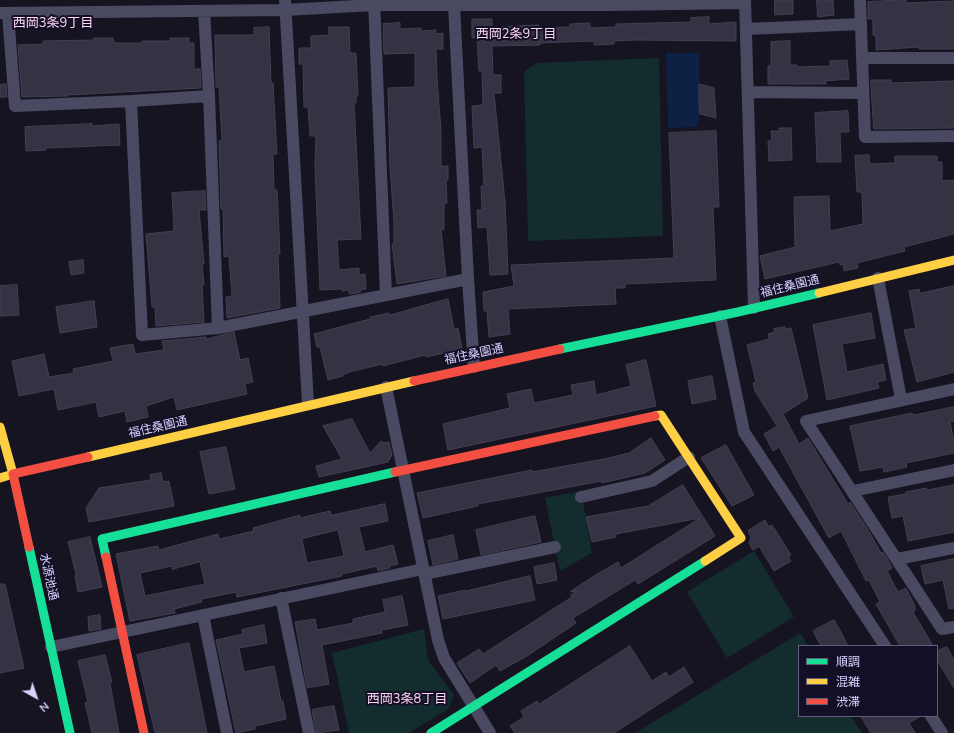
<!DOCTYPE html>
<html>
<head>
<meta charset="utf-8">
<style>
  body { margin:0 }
  #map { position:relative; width:954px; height:733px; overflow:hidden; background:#161421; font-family:"Nunito Sans","Noto Sans JP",sans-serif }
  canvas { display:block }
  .legend { position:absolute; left:798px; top:645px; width:140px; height:72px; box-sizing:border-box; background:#130f26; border:1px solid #625e7d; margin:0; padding:5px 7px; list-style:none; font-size:12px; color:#d9d4ff }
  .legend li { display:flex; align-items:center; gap:8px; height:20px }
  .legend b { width:20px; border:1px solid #625e7d }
  .north { position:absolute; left:16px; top:677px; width:40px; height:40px; -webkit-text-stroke:3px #130f26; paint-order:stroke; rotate:140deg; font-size:11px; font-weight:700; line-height:16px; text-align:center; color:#d9d4ff }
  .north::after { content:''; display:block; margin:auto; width:14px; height:18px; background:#d9d4ff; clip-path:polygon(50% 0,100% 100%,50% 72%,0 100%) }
</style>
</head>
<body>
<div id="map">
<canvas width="954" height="733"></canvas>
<ul class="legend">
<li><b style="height:5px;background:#16e098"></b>順調</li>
<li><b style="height:5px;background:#ffcf43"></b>混雑</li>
<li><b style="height:5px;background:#f24e42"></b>渋滞</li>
</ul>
<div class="north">N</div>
</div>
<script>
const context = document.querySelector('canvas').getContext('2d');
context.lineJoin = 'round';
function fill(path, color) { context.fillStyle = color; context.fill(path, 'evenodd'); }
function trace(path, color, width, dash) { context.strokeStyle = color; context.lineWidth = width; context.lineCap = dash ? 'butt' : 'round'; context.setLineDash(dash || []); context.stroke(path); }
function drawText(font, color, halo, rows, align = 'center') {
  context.font = font + ' "Nunito Sans","Noto Sans JP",sans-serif'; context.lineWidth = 4; context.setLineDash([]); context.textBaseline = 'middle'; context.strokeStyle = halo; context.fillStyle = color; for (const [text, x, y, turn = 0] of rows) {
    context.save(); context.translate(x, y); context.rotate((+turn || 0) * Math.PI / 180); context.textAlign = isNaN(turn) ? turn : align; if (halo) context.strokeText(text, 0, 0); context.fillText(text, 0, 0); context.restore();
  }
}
const green = new Path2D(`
  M659,58L663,236L528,241L524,72L536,63Z
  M581,491L592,553L560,571L545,498Z
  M754,551L794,617L727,658L687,592Z
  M424,629L428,660L454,695L448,709L409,733H349L332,653Z
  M800,633L808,646H799V716H851L862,733H635Z`);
const water = new Path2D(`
  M666,53H699L700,114L697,127L668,128Z`);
const building = new Path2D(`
  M775,0H793V14L775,15Z
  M817,0H833L834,15L818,17Z
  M906,0V3L954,1V49H919V47L876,50V36L873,35V19H868V2Z
  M709,17V24L736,22V41L635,40L614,41V44L594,45V41L565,42L540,43V45L492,46L493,75H501V93H494L505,202L508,274L490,275L487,227L478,228L477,210H482L481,186H484L482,147L474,148L472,106L483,105L482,71H479L477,38H472V19H492V27L539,25V28L570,27V24L590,23V28L616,27V24L691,22V18Z
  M400,23V29L421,28V31L436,30V34L443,33V49H436L437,79L441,131V166H448V180H446L447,203H444V229L441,230L446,276L397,284L392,244H394V222L390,168L388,88L415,87V53L384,54L383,24Z
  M269,27L271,83H273L277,154H273L274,190H277L280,254H278L280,308L227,318L226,297L232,296L229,256L224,257L223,209H221L219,141H222L219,87H216L215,35H254V28Z
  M329,27H349L350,53H356L358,96H356V103H354L361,239L337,240L339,270L359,268V275L365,274L366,289L360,290L361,292L358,293L349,294V290L342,291V289L320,290L315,166L316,136H310L308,107H304L303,64H299V48H311V36L329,35Z
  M94,38H113L114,43H142V41H170V38H189V43H194V69H200L201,88L67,95V96L22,97L18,45L43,44V41L94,40Z
  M790,41V65H797V67L830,66V61L847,60L849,79L825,81L826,84H768V66H771V42Z
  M871,80H891V83L954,81V128L874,129Z
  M6,84L7,97H0V85Z
  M699,84L714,88L716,118L700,114Z
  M848,111L849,132H840L841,162H817L815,113Z
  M92,124V126L119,124L120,145L46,148V150L26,151L25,127Z
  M779,128H791L792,160L769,161L768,141H772L771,131H780Z
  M716,131L719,207H713L716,280L625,284V288H615L616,304L508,309L510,334L489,337L487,311H484L483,292L514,286L511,265L674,258L669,133Z
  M869,155L870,164L895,163V156H937V162H942V181L954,180V234L904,247L905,251L857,263L858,268L844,271L843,264L840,265L839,262L765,279L760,256L795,247L794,197L829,196L830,231L863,224L862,192H857L855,156Z
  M205,191L206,210H199L204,264H202L204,285H202L204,322L156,326L155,307H152L146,234L174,231L172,193Z
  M83,260L84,273L71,275L69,262Z
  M17,285L19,315L0,316V286Z
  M954,286V372L917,382L904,330L916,328L909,291L919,289L920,293Z
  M448,299L454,329L458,328L462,349L426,357L425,355L383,366V364L353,371L342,375L343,376L328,380L320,347H317L314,334L370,319V317L389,313V315Z
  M94,301L97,327L60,333L56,307Z
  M871,313L875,338L842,344L847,372L883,364L886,380L877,382L879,388L827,400L813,325Z
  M785,327L786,329L791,328L808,398L783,414L799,444L808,438L848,504L850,502L867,528L881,553L883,552L887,558L892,568L887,571L898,592L906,588L915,606V611L913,612L933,646H900L876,604L880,602L869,580L866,581L841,531L829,538L779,447L773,451L764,434L777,426L755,391L753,383L756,382L747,345L769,339L768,334L775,332L774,329Z
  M234,332L240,360L248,358L253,382L245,384L247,394L177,410L174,397L146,406L148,417L127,422L125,411L99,417L96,402L58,410L54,389L19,396L12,361L44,354L49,377L74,373L73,369L113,361L110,348L133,344L135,354L164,350L162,341L206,337V339Z
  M646,360L656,406L448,450L443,424L510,408L507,394L531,389L534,403L573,395L571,385L594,381L596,395L631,386L626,365Z
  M712,376L716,399L692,404L688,381Z
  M954,407V421L950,422L954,442V453L906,463L907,467L884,472L883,467L860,471L850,426L912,413L913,415Z
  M352,419L370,453L381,441L384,443L389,442L392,455L388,462L319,477L316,466L342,459L323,426Z
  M651,438L665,460L645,473L602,483V481L478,504V506L423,518L417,493L532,470V472L604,459L629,453Z
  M726,445L754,495L732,506L701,458Z
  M226,447L235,489L209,494L200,452Z
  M161,473L163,482L169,481L174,506L89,522L86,508L99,488L151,480L150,475Z
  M683,485L715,536L638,584L635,580L573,618L576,623L527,656L500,671L496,665L470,683L457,663L479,649L483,654L572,597L571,595L577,591L571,592V591L594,576L618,562L621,568L700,518L616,534V537L592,542L586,517L648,506Z
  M954,485V532L908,541L903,516L892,518L888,497L906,494V492L926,488L927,490Z
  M385,504L388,521L359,527L365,552L393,545L398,564L390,566V568L378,571L377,566L342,574V576L237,597L236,592L201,599L202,602L174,609L175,613L130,621L116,554L158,546L159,550L218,534L219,539L254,531L253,528L300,515V518L330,511L331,515ZM338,530L344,556L307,563L302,539ZM200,562L205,584L145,596L140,573L172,566V569Z
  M535,516L541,542L481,555L476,530Z
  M765,520L769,527L772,525L791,555L788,557L791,561L774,571L759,546L753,550L749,543L751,537L748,531Z
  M453,535L458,559L433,565L428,541Z
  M90,537L102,587L78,592L75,575L76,574L68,542Z
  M954,559V608L949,609L943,580L925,584L921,566Z
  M554,563L557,580L537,584L534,567Z
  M530,576L535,600L443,619L438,596L465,590V591Z
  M0,584H5L24,668L0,673Z
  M402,596L408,625L382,630V633L322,645L329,684L307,688L295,622L315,619L317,630L353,623V619L385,612L383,600Z
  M100,615L101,629L89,631L88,617Z
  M834,620L842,634L848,646H821L813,631Z
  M264,625L267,643L239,648L244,672L274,666L281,701H283L286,719L255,726V729L236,733L216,640L243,634L242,630Z
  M189,643L207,733H155L137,655Z
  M630,646L652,681L666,672L669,677L684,667L693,682L614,733H515L510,726L524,717L521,711L537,701L539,704Z
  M947,647L954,660V688L937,660V651Z
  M105,655L112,682L110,683L119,733H92L85,703L88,702L78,661Z
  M334,706L339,730L316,733L312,710Z
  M861,716H921L909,723L915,733H871Z`);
const street = new Path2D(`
  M285,0L308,404
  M374,0L386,295
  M745,0L754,308
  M860,0L865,137L954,136
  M454,5L468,279L474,367
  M204,11L209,96L218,328
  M1,13L285,10L374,5H609L745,3
  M8,13L15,106L131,101L142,335L218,328L468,279
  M746,29L861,24
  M862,58H954
  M748,92L862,93
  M131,101L209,96
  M878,278L901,399
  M720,316L744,432L885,646
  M386,387L438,640L444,658L490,733
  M954,389L806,421L942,629L954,627
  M853,491L954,470
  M581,497L652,481L689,457
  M897,559L954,548
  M424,574L555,547
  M281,598L309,733
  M203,615L227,733
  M51,647L423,569
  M931,716L942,733`);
const fast = new Path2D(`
  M560,349L738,312L819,293
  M29,547L70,733
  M106,557L102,539L395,472
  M431,733L705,561`);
const slow = new Path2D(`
  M819,293L954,260
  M655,416L661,415L741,538L705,561
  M0,427L13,474L0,478
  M88,457L414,381`);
const jam = new Path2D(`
  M414,381L560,349
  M395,472L655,416
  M29,547L13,474L88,457
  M106,557L144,733`);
const streetNames = [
  ["福住桑園通",790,287,-14],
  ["福住桑園通",474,355,-12],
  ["福住桑園通",158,428,-13],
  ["水源池通",48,577,78]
];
const neighbourhoodNames = [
  ["西岡3条9丁目",53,24],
  ["西岡2条9丁目",516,35],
  ["西岡3条8丁目",407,700]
];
fill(green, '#132c2d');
fill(water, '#0d2144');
fill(building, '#343243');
trace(building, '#433f54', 1);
trace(street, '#4a4962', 12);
trace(fast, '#16e098', 9);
trace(slow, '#ffcf43', 9);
trace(jam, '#f24e42', 9);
drawText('12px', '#d9d4ff', '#130f26', streetNames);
drawText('13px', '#ffd6f0', '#130f26', neighbourhoodNames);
</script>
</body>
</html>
